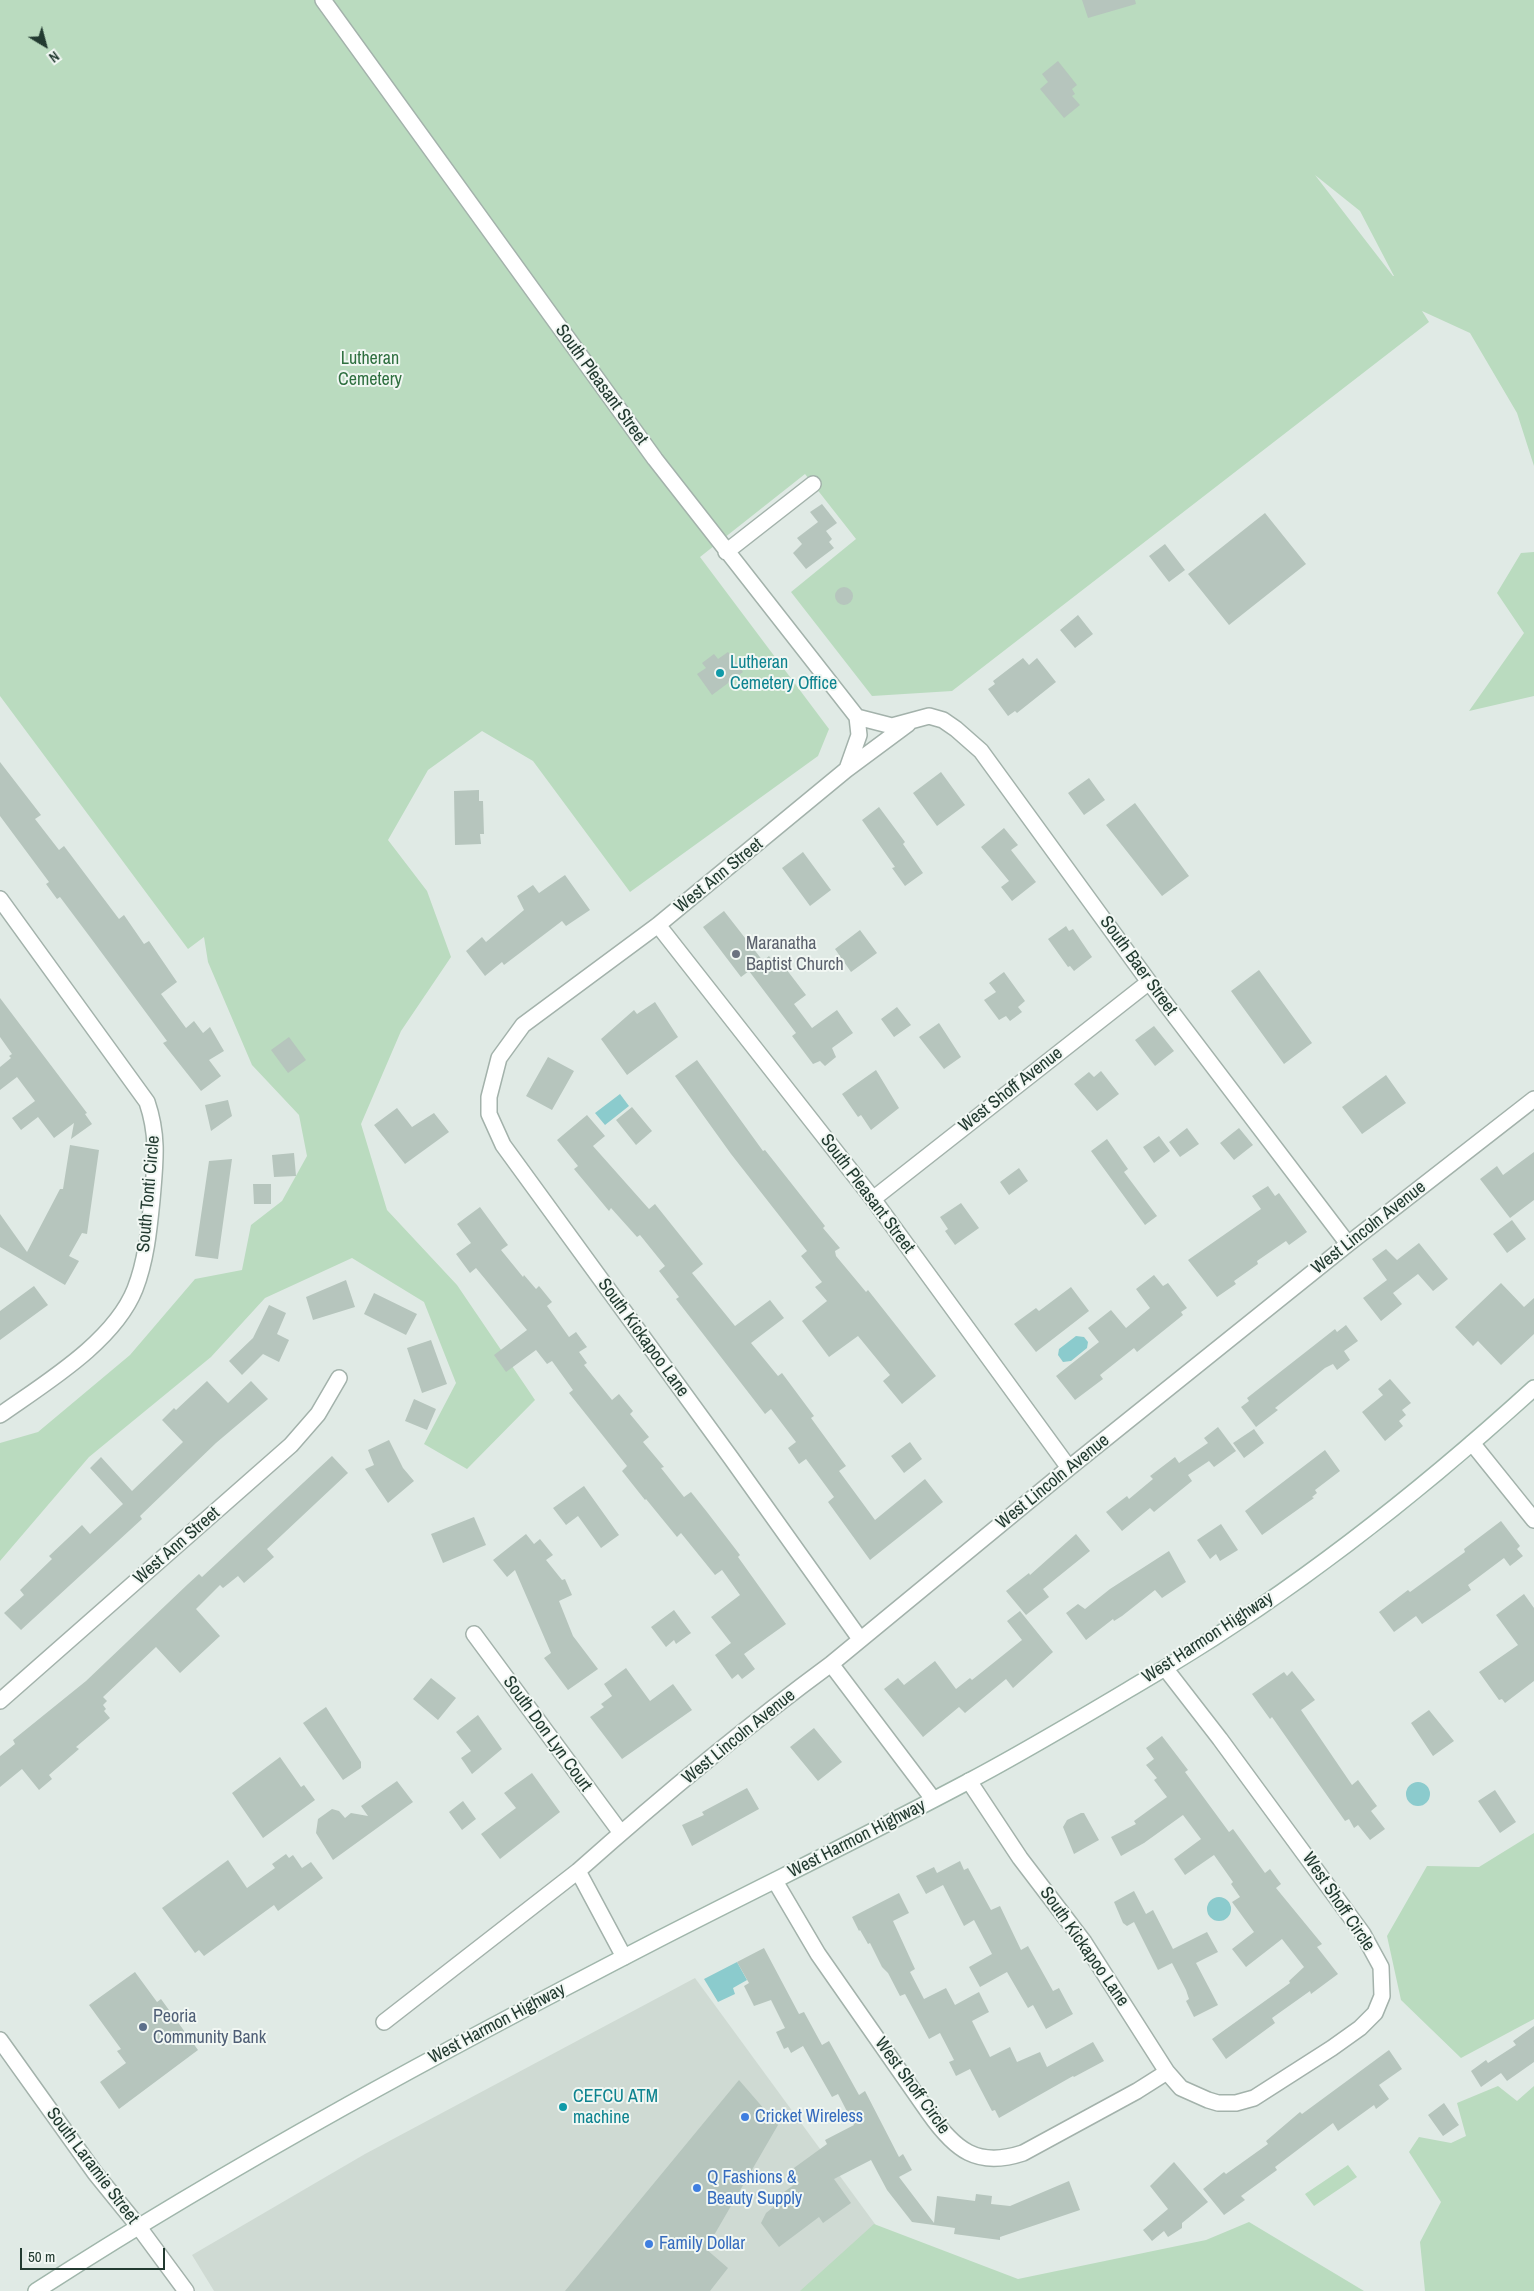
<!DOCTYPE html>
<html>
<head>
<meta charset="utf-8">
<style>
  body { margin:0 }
  #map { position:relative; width:1534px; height:2291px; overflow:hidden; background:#e0eae5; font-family:"Archivo Narrow",sans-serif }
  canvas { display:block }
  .north { position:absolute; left:20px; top:20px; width:50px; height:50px; -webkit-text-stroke:4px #f1f7f3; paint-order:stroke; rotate:143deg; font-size:14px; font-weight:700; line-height:20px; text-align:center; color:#223a30 }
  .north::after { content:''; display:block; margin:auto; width:18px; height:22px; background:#223a30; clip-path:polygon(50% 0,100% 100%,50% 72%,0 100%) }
  .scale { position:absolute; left:20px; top:2248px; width:145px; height:22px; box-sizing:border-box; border:2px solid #223a30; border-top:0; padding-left:6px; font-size:15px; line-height:18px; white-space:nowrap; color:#223a30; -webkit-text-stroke:4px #f1f7f3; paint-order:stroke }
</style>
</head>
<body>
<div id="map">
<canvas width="1534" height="2291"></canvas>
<div class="north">N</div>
<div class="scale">50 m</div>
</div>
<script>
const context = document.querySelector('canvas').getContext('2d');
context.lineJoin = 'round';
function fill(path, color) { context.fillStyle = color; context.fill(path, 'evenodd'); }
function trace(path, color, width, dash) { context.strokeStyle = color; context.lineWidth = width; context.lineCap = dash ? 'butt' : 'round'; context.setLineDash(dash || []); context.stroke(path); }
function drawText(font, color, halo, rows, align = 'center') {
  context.font = font + ' "Archivo Narrow",sans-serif'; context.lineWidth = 4; context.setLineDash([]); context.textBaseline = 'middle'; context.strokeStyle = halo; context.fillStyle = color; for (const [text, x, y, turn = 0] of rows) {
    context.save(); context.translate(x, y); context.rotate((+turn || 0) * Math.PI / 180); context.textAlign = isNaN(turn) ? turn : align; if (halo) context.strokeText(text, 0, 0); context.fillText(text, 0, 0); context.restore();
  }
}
const built = new Path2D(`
  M695,1978L924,2291H214L192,2255L365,2154Z`);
const green = new Path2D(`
  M0,0H1534V466L1517,413L1470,333L1422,311L1429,322L952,691L872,696L791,592L856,539L805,474L700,557L829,729L818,756L630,892L533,761L482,731L428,770L388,840L427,891L451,957L401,1031L361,1124L387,1210L457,1285L535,1400L467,1469L424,1444L456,1383L424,1302L352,1258L265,1298L211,1357L89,1457L0,1561V1443L38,1432L130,1355L195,1279L242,1270L251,1225L282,1201L307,1156L299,1115L252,1065L208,962L204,937L188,949L0,696ZM1315,175L1360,211L1394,276H1393Z
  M1534,552V696L1469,711L1524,633L1497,593L1521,553Z
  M1534,1833V2019L1461,2058L1401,2000L1387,1936L1427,1866L1479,1867Z
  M1498,2086L1517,2101L1534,2086V2291H1425L1420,2242L1441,2202L1409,2152L1419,2137L1451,2143L1466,2136L1457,2103Z
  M1348,2165L1357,2177L1314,2206L1305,2194Z
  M1249,2222L1364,2291H800L874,2224L1018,2279L1206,2240Z`);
const water = new Path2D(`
  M620,1094L629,1106L605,1125L595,1113Z
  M1076,1336L1084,1337L1088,1342L1087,1348L1071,1361L1063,1362L1058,1355L1059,1349Z
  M1406 1794a12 12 0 1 1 24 0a12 12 0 1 1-24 0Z
  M1207 1909a12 12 0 1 1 24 0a12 12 0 1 1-24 0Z
  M737,1962L747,1980L733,1988L735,1994L718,2002L704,1979Z`);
const building = new Path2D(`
  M1082,0H1135L1136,4L1088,18Z
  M1058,61L1077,85L1072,89L1075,94L1072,96L1080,105L1064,118L1040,89L1048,82L1042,74Z
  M822,504L837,523L826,531L832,539L829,542L834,548L806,569L793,553L802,544L797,538L818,522L810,512Z
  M1265,513L1306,564L1229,625L1188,574Z
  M1165,544L1185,570L1169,582L1149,556Z
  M835 596a9 9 0 1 1 18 0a9 9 0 1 1-18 0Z
  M1078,615L1093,634L1075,648L1060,630Z
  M728,652L743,672L712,695L697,674L706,668L702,663L714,654L718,659Z
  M1023,658L1029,665L1037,658L1056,682L1017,713L1015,711L1008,716L988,689L995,684L993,681Z
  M0,762L41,815L35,819L59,850L64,846L119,919L124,915L144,944L149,941L177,982L161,994L186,1028L194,1021L203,1033L210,1027L224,1051L209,1060L221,1076L201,1091L163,1043L167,1041L90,937L60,897L57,899L46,884L49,882L0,816Z
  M941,772L965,805L937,826L913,793Z
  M1089,778L1105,800L1084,815L1068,793Z
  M479,790V801H483L484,834H480L481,844L455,845L454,791Z
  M1135,803L1189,876L1162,896L1106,825Z
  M879,807L905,842L903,844L923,873L905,886L892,868L895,867L862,820Z
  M1004,828L1018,845L1011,850L1036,882L1012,901L1001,887L1009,881L981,847Z
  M803,852L831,890L810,906L782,868Z
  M565,875L590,910L566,926L562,921L504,965L502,962L485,976L466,951L482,937L486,942L524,910L517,896L533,885L539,893Z
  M724,911L763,961L769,956L775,964L780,961L806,995L794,1004L812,1028L837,1010L853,1033L832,1048L836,1057L825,1066L820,1061L813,1064L792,1036L796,1033L749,971L741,977L703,927Z
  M1066,926L1069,931L1073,929L1092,957L1074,971L1070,966L1068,967L1048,939Z
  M860,930L877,953L851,972L835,949Z
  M1259,970L1312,1043L1284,1064L1231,991Z
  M1004,972L1025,1001L1018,1007L1022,1012L1010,1021L1006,1016L999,1020L984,1000L996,992L989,983Z
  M0,998L87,1113L85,1114L92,1124L71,1139L74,1123L54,1138L38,1117L21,1130L12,1118L35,1101L17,1077L0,1090V1067L11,1058L9,1056L12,1054L0,1037Z
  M655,1002L678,1037L627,1075L601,1039L634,1010L637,1014Z
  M897,1007L911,1025L894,1037L881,1019Z
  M939,1023L961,1057L944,1069L919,1037Z
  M1154,1026L1174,1051L1155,1066L1135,1040Z
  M289,1037L306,1060L288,1073L271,1050Z
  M548,1057L574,1071L552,1110L526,1096Z
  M697,1060L763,1151L765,1150L825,1226L823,1228L840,1248L835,1251L836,1256L866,1292L868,1290L936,1376L902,1404L883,1381L890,1375L858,1336L829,1357L802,1321L827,1301L815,1287L822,1282L801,1256L807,1251L731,1154L675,1076Z
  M876,1070L899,1108L871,1130L861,1115L858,1117L842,1094Z
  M1101,1071L1119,1094L1097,1111L1074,1084L1089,1072L1094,1077Z
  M1386,1075L1406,1103L1362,1134L1342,1107Z
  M228,1100L232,1116L211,1131L205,1105Z
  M632,1107L652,1131L636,1145L616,1120Z
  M397,1108L412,1127L434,1113L449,1132L405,1164L374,1125Z
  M587,1115L605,1136L593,1146L649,1209L655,1204L703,1264L692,1273L735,1326L770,1300L784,1318L751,1343L778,1376L782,1373L814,1416L811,1418L846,1466L839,1471L875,1520L925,1479L943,1502L870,1560L828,1502L834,1497L806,1459L799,1464L788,1448L796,1442L771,1409L765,1414L676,1299L679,1297L659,1271L665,1266L640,1235L637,1237L611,1208L609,1211L574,1169L578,1166L557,1140Z
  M1187,1128L1199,1144L1180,1157L1169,1142Z
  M1239,1128L1253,1145L1234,1160L1220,1143Z
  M1159,1136L1170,1151L1154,1163L1143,1147Z
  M1107,1139L1128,1169L1124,1172L1157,1216L1145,1225L1091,1151Z
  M70,1145L99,1150L87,1234L82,1233L69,1256L79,1261L65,1285L0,1247V1214L27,1252L60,1189H63Z
  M1534,1152V1200L1510,1218L1480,1179L1497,1166L1503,1175Z
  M294,1153L296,1176L274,1177L272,1155Z
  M232,1159L218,1259L195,1256L209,1161Z
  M1019,1168L1028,1181L1009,1195L1000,1182Z
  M253,1184H271V1204H254Z
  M1268,1186L1275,1196L1279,1193L1307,1232L1289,1245L1286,1241L1257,1261L1258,1264L1234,1281L1236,1284L1217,1297L1188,1260L1261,1209L1252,1196Z
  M961,1203L979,1228L955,1245L945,1231L948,1229L940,1217Z
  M480,1207L508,1245L501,1250L523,1277L524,1275L536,1289L539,1286L552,1302L547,1306L569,1337L576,1332L587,1347L579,1352L587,1363L584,1365L612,1400L619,1394L633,1411L630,1414L649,1437L643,1442L664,1467L661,1468L684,1497L691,1492L707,1512L740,1555L738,1557L786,1624L744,1654L755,1669L742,1679L738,1674L732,1679L715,1655L731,1643L711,1617L740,1595L722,1570L715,1575L681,1533L677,1537L646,1499L645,1500L622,1471L627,1466L569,1393L573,1390L552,1361L547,1364L536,1350L506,1372L494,1355L527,1330L476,1268L470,1273L456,1254L471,1243L457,1224Z
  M1512,1220L1526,1239L1507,1253L1493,1234Z
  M1419,1243L1448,1279L1433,1291L1418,1274L1393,1293L1402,1304L1381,1321L1363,1298L1387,1280L1372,1259L1386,1249L1397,1260Z
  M1154,1275L1163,1286L1168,1283L1187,1308L1181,1312L1183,1315L1137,1352L1134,1348L1100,1375L1103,1379L1075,1400L1056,1376L1099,1342L1088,1328L1111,1310L1126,1328L1150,1308L1136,1289Z
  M346,1280L355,1307L313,1320L306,1297Z
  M1501,1283L1524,1307L1534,1298V1334L1501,1365L1478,1341L1473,1346L1455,1327Z
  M34,1286L48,1305L0,1340V1311Z
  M1071,1287L1089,1311L1036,1352L1014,1324L1036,1308L1039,1311Z
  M374,1293L417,1314L406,1335L364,1314Z
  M269,1305L286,1313L277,1334L289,1340L279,1362L263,1354L242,1375L229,1361L253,1338Z
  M1346,1325L1358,1341L1344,1351L1350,1360L1337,1370L1333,1364L1325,1368L1275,1408L1278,1410L1256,1427L1241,1407L1249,1401L1247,1398L1335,1329L1337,1332Z
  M431,1340L447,1384L422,1393L407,1348Z
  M1390,1379L1411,1403L1402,1410L1406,1415L1399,1421L1403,1426L1385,1441L1362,1412L1383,1395L1378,1389Z
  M207,1381L228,1403L251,1381L268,1399L216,1443L140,1516L142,1519L21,1630L4,1613L24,1595L20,1590L52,1559L49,1556L82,1525L90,1534L123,1504L90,1468L101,1457L132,1491L183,1442L162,1420L174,1408L176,1410Z
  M414,1399L436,1409L427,1430L405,1421Z
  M1218,1427L1236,1451L1214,1467L1209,1461L1188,1475L1192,1481L1154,1512L1150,1508L1122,1531L1106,1512L1127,1496L1129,1499L1153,1479L1150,1476L1175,1457L1179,1463L1208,1443L1204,1438Z
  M1254,1429L1264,1443L1244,1458L1233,1443Z
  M389,1440L403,1468L414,1481L388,1503L365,1469L374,1465L368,1450Z
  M910,1442L922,1459L904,1473L891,1456Z
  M1325,1450L1340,1471L1315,1490L1317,1493L1312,1497L1314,1498L1262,1535L1245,1511Z
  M332,1456L348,1473L267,1549L274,1557L244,1583L238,1576L223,1588L220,1585L196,1609L220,1636L180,1673L156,1647L103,1697L107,1701L103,1705L106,1709L104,1711L110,1718L76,1747L79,1749L49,1775L52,1779L39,1790L22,1769L0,1787V1756L15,1744L13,1740L86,1681L188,1584L199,1574L202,1577Z
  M584,1486L619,1535L601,1548L578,1516L566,1525L553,1508Z
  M474,1517L486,1545L443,1563L431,1534Z
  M1501,1521L1520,1546L1517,1549L1523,1556L1510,1566L1504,1558L1468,1585L1471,1590L1444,1609L1422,1624L1416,1616L1394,1632L1379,1612L1408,1590L1410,1592L1465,1552L1464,1549Z
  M1221,1524L1238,1550L1220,1561L1216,1554L1210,1559L1197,1540Z
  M526,1534L534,1544L540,1539L553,1555L546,1560L562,1580L565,1579L572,1595L559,1601L573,1636L598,1669L568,1690L544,1658L551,1653L515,1570L507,1577L493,1560Z
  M1076,1534L1090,1551L1043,1589L1049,1597L1026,1615L1006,1591L1029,1573L1030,1575Z
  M1169,1551L1186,1582L1162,1598L1155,1590L1122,1616L1114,1621L1113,1619L1086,1640L1066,1613L1078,1604L1085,1609L1110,1589Z
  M1524,1594L1534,1608V1681L1505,1703L1502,1699L1499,1700L1479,1672L1518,1645L1496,1615Z
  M674,1610L691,1633L676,1644L674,1640L666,1647L651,1627Z
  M1020,1611L1053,1652L1013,1688L1006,1679L965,1713L959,1707L923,1737L884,1689L898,1678L904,1685L935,1661L956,1689L970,1678L972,1680L1022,1640L1007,1621Z
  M626,1668L650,1701L673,1684L692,1710L622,1759L590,1717L604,1707L601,1704L612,1696L604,1684Z
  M1292,1671L1315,1700L1301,1710L1352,1785L1358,1780L1377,1806L1371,1811L1385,1829L1370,1840L1358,1825L1354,1828L1349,1819L1345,1821L1272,1717L1270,1719L1252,1694L1284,1672L1287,1676Z
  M431,1678L456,1698L438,1720L413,1699Z
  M326,1707L361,1762V1768L343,1780L303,1723Z
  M1429,1710L1454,1741L1433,1756L1411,1723Z
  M478,1715L502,1749L472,1774L461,1758L471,1751L456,1732Z
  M814,1728L842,1762L818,1781L790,1747Z
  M1162,1736L1188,1770L1185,1772L1229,1832L1233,1829L1265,1873L1270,1869L1281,1884L1276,1888L1322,1944L1317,1947L1338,1974L1311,1994L1310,1991L1272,2018L1275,2023L1226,2059L1212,2039L1290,1983L1289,1981L1304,1967L1282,1939L1246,1967L1232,1949L1254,1932L1232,1902L1240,1897L1231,1884L1233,1882L1214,1855L1185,1875L1174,1859L1201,1839L1183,1815L1144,1843L1121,1856L1111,1837L1136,1824L1134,1821L1167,1797L1154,1780L1157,1778L1146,1765L1154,1759L1146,1748Z
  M280,1757L301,1787L304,1785L315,1800L263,1838L232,1793Z
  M532,1773L560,1812L500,1859L481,1834L516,1808L504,1793Z
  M397,1781L413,1802L333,1860L316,1833L318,1819L332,1809L339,1811L345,1818L351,1813L368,1816L361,1806Z
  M747,1788L759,1809L692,1846L682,1825L704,1815L702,1812Z
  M1495,1790L1516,1822L1500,1833L1478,1801Z
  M463,1801L476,1819L462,1830L449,1812Z
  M1081,1813H1084L1099,1840L1074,1854L1063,1827L1067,1820Z
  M286,1854L289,1858L293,1855L302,1868L311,1862L323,1878L278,1911L274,1905L204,1956L199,1950L195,1953L162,1908L228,1860L247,1888L275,1868L272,1864Z
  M960,1861L964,1870L968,1868L991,1910L1000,1906L1021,1950L1028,1946L1053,1991L1059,1988L1073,2014L1046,2029L1033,2005L1028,2008L1007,1972L980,1987L969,1967L992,1954L974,1920L964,1926L943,1885L926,1894L916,1876L934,1867L937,1873Z
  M1134,1891L1146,1914L1153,1910L1173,1949L1207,1932L1218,1952L1196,1963L1218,2005L1194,2017L1186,2001L1189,1999L1186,1990L1172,1963L1158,1970L1134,1922L1127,1926L1123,1923L1114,1902Z
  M899,1893L909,1913L893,1921L915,1969L910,1972L924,1999L946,1988L955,2005L979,1992L989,2012L972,2021L990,2057L1010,2047L1017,2062L1040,2052L1047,2067L1093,2042L1104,2061L1074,2077L1073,2076L999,2118L995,2110L992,2111L970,2069L956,2076L949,2062L954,2060L940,2033L929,2039L905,1994L900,1996L888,1973L882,1967L870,1943L868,1944L860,1930L859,1931L852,1917Z
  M764,1948L799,2014L804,2012L822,2045L829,2041L859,2095L865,2091L899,2157L903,2154L912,2170L899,2177L934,2223L937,2196L975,2201L976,2194L992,2196L991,2204L1010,2206L1069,2181L1080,2210L1000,2237V2240L954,2234L955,2228L912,2222L887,2190L871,2160L834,2179L851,2203L823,2223L819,2217L779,2247L761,2223L766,2213L776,2205L773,2200L795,2184L787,2173L827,2144L825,2140L854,2125L838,2094L832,2097L803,2046L791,2053L788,2047L784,2049L776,2032L785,2028L771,2000L754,2006L744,1986L749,1983L737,1962Z
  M135,1972L157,2002L161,1999L198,2050L119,2109L100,2082L126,2063L117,2051L121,2049L89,2005Z
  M1534,2026V2062L1507,2081L1501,2073L1481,2087L1471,2071L1486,2060L1488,2063L1516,2045L1513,2041Z
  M1389,2050L1402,2069L1379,2085L1389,2099L1376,2109L1374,2105L1338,2131L1333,2123L1275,2167L1277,2170L1241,2196L1245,2200L1224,2215L1203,2189L1224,2172L1226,2174L1268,2144L1266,2141L1300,2112L1302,2114Z
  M739,2080L778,2125L706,2249L728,2268L710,2291H565Z
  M1444,2103L1459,2125L1443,2136L1428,2115Z
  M1174,2162L1208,2202L1182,2223V2228L1168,2237L1164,2231L1152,2241L1143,2230L1168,2209L1150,2186Z`);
const minor = new Path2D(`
  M323,0L655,459L857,717L892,726L929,716L943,720L956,729L981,751L1149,982L1348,1244
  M726,552L813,484
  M847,769L859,735L857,717
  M0,899L147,1102C159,1137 155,1164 152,1200C149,1230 146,1261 135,1289C114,1342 45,1383 0,1415
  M658,925L873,1199L1069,1468
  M873,1199L1149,982
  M1472,1443L1534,1520
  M474,1634L621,1833
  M860,1639L731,1458L503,1145L489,1114V1097L499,1058L523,1025L658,925L846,770L908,724
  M831,1664L933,1799
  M0,1701L291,1445L318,1414L339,1378
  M969,1781L1020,1858L1084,1942L1167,2072L1181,2088L1208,2100L1218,2103H1236L1254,2098L1332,2048L1360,2028L1375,2013L1382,1996L1381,1967L1363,1934L1220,1739L1165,1668
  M775,1881L818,1954L929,2113C955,2150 977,2168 1023,2153L1137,2091L1167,2072
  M624,1957L578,1871C659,1799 744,1728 831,1664L1069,1468L1348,1244L1534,1099
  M384,2022L578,1871
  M138,2226L186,2291`);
const tertiary = new Path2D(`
  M0,2040L95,2173L138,2226`);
const secondary = new Path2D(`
  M36,2291C236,2162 446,2049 657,1940C762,1886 868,1835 971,1780C1039,1744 1104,1704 1170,1665C1299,1587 1422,1490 1534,1388`);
const markers = [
  [720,673,5,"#0f9aa8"],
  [736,954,5,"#6b7280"],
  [143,2027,5,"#5c6f8a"],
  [563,2107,5,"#0f9aa8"],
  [745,2117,5,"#3f7fe0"],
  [697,2188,5,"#3f7fe0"],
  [649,2244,5,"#3f7fe0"]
];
const parkNames = [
  ["Lutheran",370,359],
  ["Cemetery",370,380]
];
const streetNames = [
  ["South Pleasant Street",601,385,54],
  ["West Ann Street",719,876,-39],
  ["South Baer Street",1138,966,54],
  ["West Shoff Avenue",1011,1090,-38],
  ["South Tonti Circle",149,1194,-85],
  ["South Pleasant Street",867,1194,53],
  ["West Lincoln Avenue",1369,1228,-38],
  ["South Kickapoo Lane",643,1338,54],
  ["West Lincoln Avenue",1053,1482,-39],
  ["West Ann Street",177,1546,-41],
  ["West Harmon Highway",1208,1638,-33],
  ["South Don Lyn Court",547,1734,54],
  ["West Lincoln Avenue",739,1737,-39],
  ["West Harmon Highway",857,1839,-27],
  ["West Shoff Circle",1338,1902,56],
  ["South Kickapoo Lane",1084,1947,55],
  ["West Harmon Highway",497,2024,-28],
  ["West Shoff Circle",912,2086,54],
  ["South Laramie Street",92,2166,53]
];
const cultureNames = [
  ["Lutheran",730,663],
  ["Cemetery Office",730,684],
  ["CEFCU ATM",573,2097],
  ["machine",573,2118]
];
const worshipNames = [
  ["Maranatha",746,944],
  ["Baptist Church",746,965]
];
const serviceNames = [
  ["Peoria",153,2017],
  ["Community Bank",153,2038]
];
const shopNames = [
  ["Cricket Wireless",755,2117],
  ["Q Fashions &",707,2178],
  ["Beauty Supply",707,2199],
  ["Family Dollar",659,2244]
];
fill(built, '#cfdad3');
fill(green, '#badbbf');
fill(water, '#8bcbcd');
fill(building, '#b6c5bd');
trace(minor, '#a3b2ab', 18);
trace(tertiary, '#a3b2ab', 18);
trace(secondary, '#a0b6ab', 18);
trace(minor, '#fff', 15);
trace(tertiary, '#fff', 15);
trace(secondary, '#fff', 15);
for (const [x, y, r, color] of markers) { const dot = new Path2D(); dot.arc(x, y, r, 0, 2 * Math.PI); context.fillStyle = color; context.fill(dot); trace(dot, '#f1f7f3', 2); }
drawText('18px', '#2e6f3f', '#f1f7f3', parkNames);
drawText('18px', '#223a30', '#f1f7f3', streetNames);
drawText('18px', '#0d838f', '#f1f7f3', cultureNames, 'left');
drawText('18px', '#5b616d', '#f1f7f3', worshipNames, 'left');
drawText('18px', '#4e5e75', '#f1f7f3', serviceNames, 'left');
drawText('18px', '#366cbe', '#f1f7f3', shopNames, 'left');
</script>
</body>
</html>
